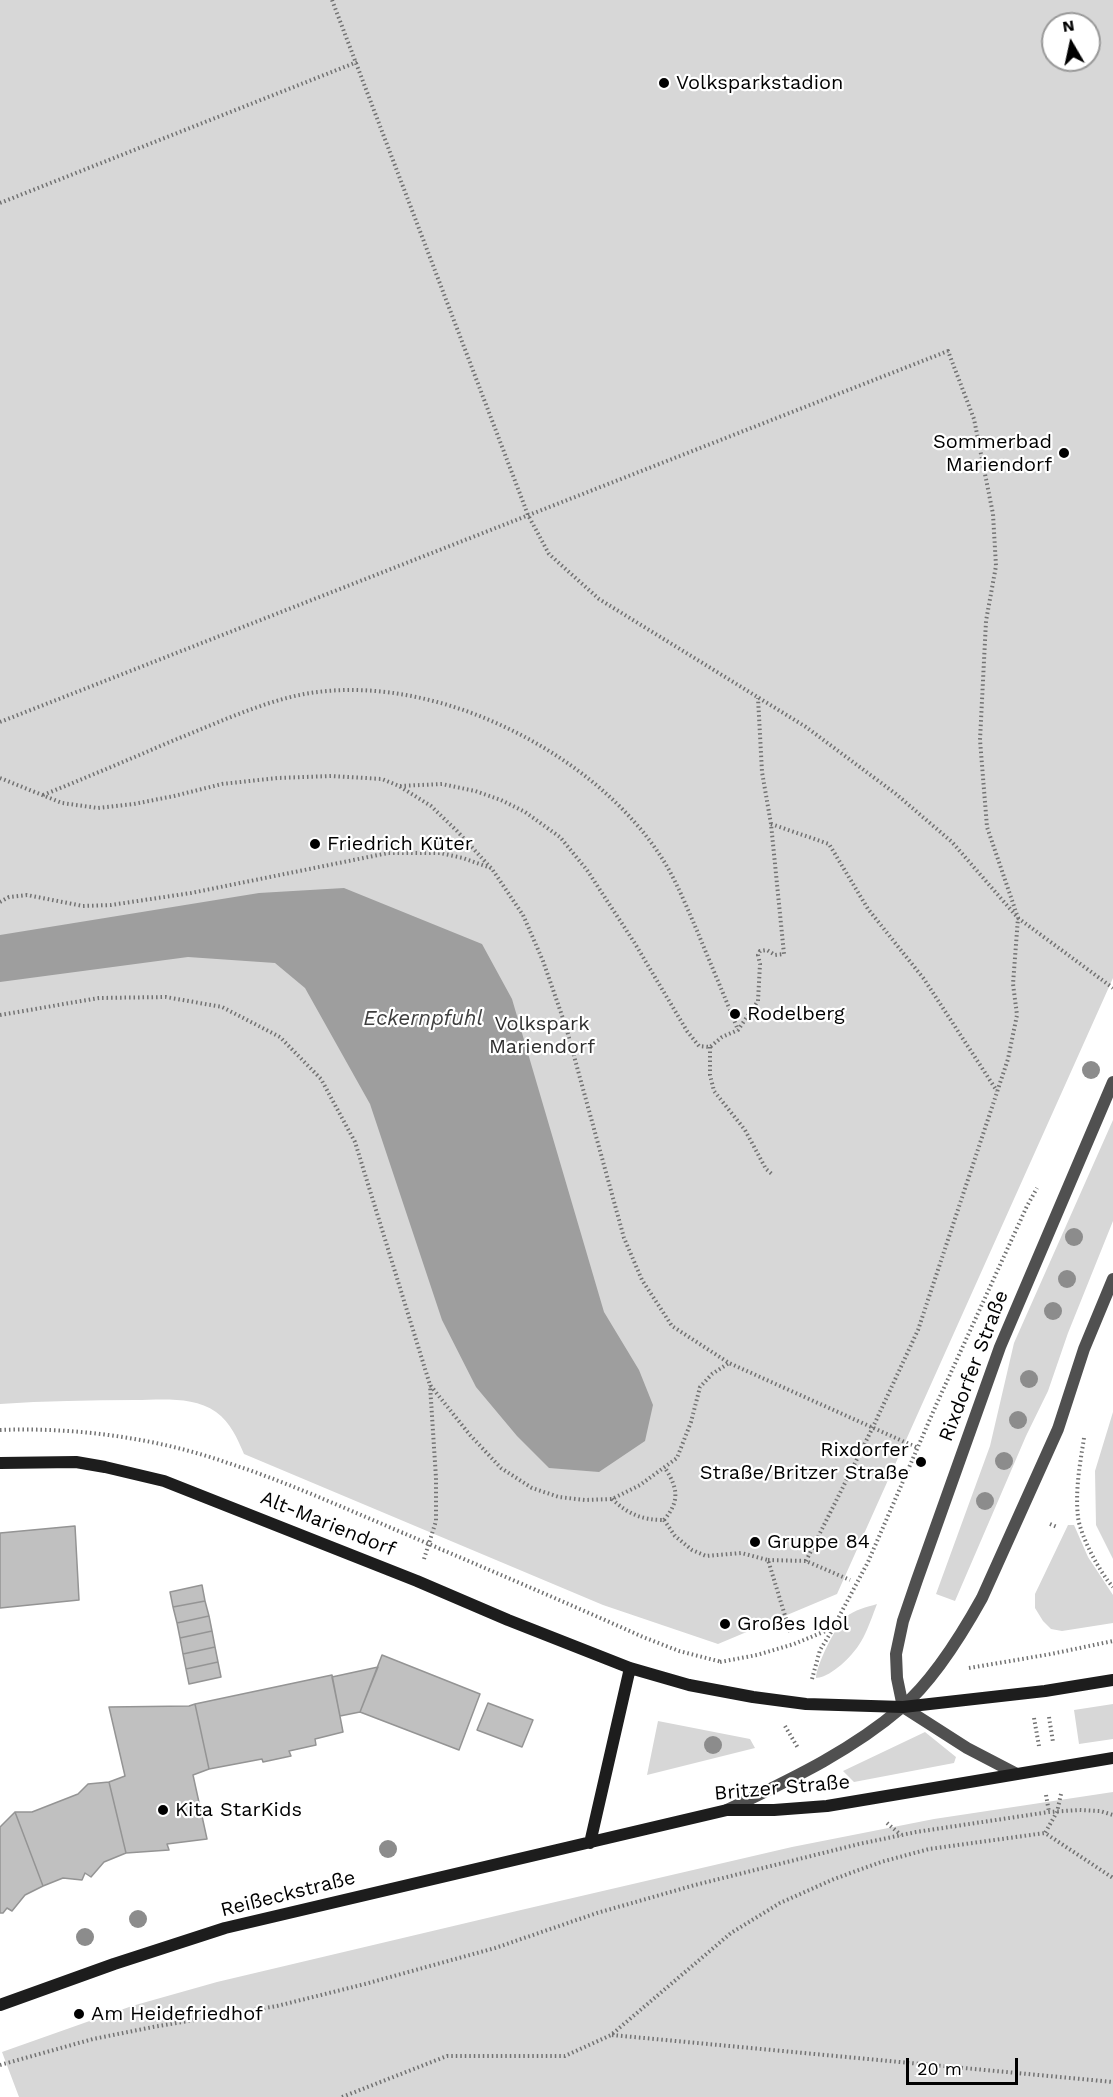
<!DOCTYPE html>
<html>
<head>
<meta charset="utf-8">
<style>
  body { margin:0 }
  #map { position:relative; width:1113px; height:2097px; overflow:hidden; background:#fff; font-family:"Work Sans",sans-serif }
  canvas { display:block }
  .north { position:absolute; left:1041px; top:12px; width:60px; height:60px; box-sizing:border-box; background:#fff; border:2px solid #999; border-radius:50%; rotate:351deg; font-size:16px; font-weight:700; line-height:24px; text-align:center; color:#000 }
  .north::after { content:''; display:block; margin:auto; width:21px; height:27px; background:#000; clip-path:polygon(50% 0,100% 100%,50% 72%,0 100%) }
  .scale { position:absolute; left:906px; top:2058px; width:112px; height:27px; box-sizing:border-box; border:3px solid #000; border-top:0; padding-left:8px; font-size:18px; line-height:21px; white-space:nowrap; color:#000; -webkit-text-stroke:4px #fff; paint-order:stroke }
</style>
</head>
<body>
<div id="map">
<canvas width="1113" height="2097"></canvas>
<div class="north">N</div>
<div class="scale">20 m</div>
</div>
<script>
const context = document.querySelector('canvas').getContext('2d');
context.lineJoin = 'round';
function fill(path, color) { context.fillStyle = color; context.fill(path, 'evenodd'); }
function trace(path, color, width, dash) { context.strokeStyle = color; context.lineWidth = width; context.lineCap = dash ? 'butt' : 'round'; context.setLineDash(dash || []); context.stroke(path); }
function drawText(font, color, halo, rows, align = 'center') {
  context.font = font + ' "Work Sans",sans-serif'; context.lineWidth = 4.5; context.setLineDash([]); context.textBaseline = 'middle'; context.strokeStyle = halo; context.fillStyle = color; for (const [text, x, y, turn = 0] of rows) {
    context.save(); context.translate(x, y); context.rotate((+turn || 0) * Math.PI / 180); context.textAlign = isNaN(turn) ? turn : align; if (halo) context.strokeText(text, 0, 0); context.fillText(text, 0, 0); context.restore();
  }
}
const green = new Path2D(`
  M0,0H1113V978L837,1594L718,1644L603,1605L244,1454C237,1438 231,1423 216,1412C193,1396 161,1400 135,1400C89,1400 45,1401 0,1404ZM1053,24H1089V60H1053Z
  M1113,1120V1221L1068,1333L1048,1391L1026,1436L955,1601L936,1594L990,1446L1014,1343Z
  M1113,1412V1559L1096,1525L1095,1471Z
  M1068,1525H1074L1088,1557L1113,1595V1623L1062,1631L1051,1629L1043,1621L1035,1608V1594Z
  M877,1604C867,1630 863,1646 841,1665C833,1671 826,1677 816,1678C816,1666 836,1625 846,1617C854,1610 867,1607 877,1604Z
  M1113,1704V1739L1079,1744L1074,1710Z
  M658,1721L750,1739L755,1748L647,1775Z
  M925,1732L956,1757L954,1763L854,1782L843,1771Z
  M1113,1792V2097H19L2,2052L132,2006L217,1982L521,1910L792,1847L934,1819Z`);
const water = new Path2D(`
  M344,888L482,944L512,999L604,1312L639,1370L653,1405L645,1441L599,1472L549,1468L517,1436L476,1387L442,1320L370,1104L305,988L275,963L188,957L0,982V935L259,893Z`);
const building = new Path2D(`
  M75,1526L79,1600L0,1608V1533Z
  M202,1585L205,1601L173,1607L170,1592Z
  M205,1601L209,1616L177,1623L173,1607Z
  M209,1616L212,1631L180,1638L177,1623Z
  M212,1631L215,1647L183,1654L180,1638Z
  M215,1647L218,1662L186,1669L183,1654Z
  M382,1655L480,1694L459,1750L360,1712Z
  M218,1662L221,1677L189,1684L186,1669Z
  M378,1667L360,1712L340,1716L332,1677Z
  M332,1675L343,1732L315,1739L316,1745L289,1751L291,1756L263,1762L262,1759L209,1769L195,1704Z
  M488,1703L533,1720L522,1747L477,1730Z
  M195,1704L209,1769L193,1775L207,1839L167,1844L169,1850L126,1853L109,1782L125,1776L109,1707L189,1706Z
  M109,1782L126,1853L104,1862L91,1877L85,1873L82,1880L63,1878L43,1886L15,1812H32L78,1794L88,1784Z
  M15,1812L43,1886L25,1895L12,1911L7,1908L3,1913H0V1827Z`);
const path = new Path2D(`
  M332,0L528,515L549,554L599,599L806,727L896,794L952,842L1018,918L1113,988
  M0,203L357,62
  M0,722L948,351L974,419L993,514L996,566L986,621L980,740L987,827L1018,918L1013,984L1017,1015L1008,1059L918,1330L873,1427L806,1561
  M0,778L62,803L98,808L134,804L174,796L222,784L277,778L331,776L382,779L399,786L431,806L457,831L492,869L523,915L543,961L566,1027L624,1238L642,1280L672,1326L729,1363L918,1448
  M400,786L442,784L475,791L501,800L525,812L560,837L587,870L634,942L687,1031L699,1046L710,1047L722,1037L738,1030L758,1001L760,964L758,955L760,951L767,950L775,955L784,954L771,824L762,772L758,698
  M43,795C88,777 132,758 177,739C212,725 247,709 283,699C416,661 595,748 665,863C678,885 688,910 698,933C711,965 725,997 738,1030
  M771,824L829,844L868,909L924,979L997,1091
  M0,902L9,897L27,895L83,906L111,905L191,893L388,853H440L463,858L491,868
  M0,1015L99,998L166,997L222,1007L280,1037L321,1079L355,1142L430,1385L470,1435L501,1468L532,1488L559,1497L585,1500L612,1499L640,1485L677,1458L691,1422L700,1387L712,1374L729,1363
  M710,1047V1075L714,1091L745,1130L766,1169L773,1175
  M0,1430C76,1427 157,1438 228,1463C287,1482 344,1508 401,1532C482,1567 563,1601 643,1637L679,1651L722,1662
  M1084,1438C1080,1464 1075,1490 1078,1517C1080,1535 1100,1573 1113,1587
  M612,1499C628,1514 642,1520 664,1520
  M664,1520L675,1536L692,1550L706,1556L741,1553L768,1560L790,1632
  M664,1520C680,1501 678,1488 665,1468
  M1050,1524L1057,1527
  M424,1559L436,1521V1478L430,1385
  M768,1560L806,1561L850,1580
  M720,1662L757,1655L794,1644L833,1628L868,1562L937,1403L1027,1206L1037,1188
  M969,1668L1051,1654L1113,1641
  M812,1679L820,1650L833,1629
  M1049,1717L1053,1742
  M1034,1718L1039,1746
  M785,1726L798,1748
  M1061,1794L1057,1812L1045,1833L1113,1878
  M1046,1795L1049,1812
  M887,1823L901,1835
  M612,2035L1113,2082
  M0,2065L93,2039L153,2027L277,2006L365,1984L495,1948L597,1913L695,1885L859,1844L916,1832L1049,1812L1079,1810L1100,1811L1113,1815
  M342,2097L447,2056H565L611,2035L731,1933L780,1903L834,1879L881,1862L929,1849L1045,1833`);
const tertiary = new Path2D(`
  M903,1707L897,1678L896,1654L903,1621L917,1580L1000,1347L1113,1082
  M903,1707L967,1748L1015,1773
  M727,1810C787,1781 850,1752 901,1708C933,1681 962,1634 982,1598L1058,1429L1084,1349L1113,1279`);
const secondary = new Path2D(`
  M0,1463L76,1462L105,1467L164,1481L417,1581L508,1620L630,1668L689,1685L753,1697L806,1704L903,1707L1045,1691L1113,1680
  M590,1843L630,1668
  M0,2005L114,1964L225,1928L727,1810H774L827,1806L1113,1758`);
const trees = [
  [1091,1070],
  [1074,1237],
  [1067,1279],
  [1053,1311],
  [1029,1379],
  [1018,1420],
  [1004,1461],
  [985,1501],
  [713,1745],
  [388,1849],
  [138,1919],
  [85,1937]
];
const markers = [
  [664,83,6,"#000"],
  [1064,453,6,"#000"],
  [315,844,6,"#000"],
  [735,1014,6,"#000"],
  [921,1462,6,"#000"],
  [755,1542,6,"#000"],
  [725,1624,6,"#000"],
  [163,1810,6,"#000"],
  [79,2014,6,"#000"]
];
const poiNames = [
  ["Volksparkstadion",676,83],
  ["Sommerbad",1052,442,"right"],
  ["Mariendorf",1052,465,"right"],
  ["Friedrich Küter",327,844],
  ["Rodelberg",747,1014],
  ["Rixdorfer",909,1450,"right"],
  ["Straße/Britzer Straße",909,1473,"right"],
  ["Gruppe 84",767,1542],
  ["Großes Idol",737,1624],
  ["Kita StarKids",175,1810],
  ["Am Heidefriedhof",91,2014]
];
const parkNames = [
  ["Volkspark",542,1024],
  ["Mariendorf",542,1047]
];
const streetNames = [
  ["Rixdorfer Straße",974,1366,-69],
  ["Alt-Mariendorf",328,1524,22],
  ["Britzer Straße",782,1788,-5],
  ["Reißeckstraße",288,1894,-14]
];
const waterNames = [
  ["Eckernpfuhl",423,1019]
];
fill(green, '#d7d7d7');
fill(water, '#9e9e9e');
fill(building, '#c0c0c0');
trace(building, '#949494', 1.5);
trace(path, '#727272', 4, [1.5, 3]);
trace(tertiary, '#505050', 12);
trace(secondary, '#1d1d1d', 12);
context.fillStyle = '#8c8c8c';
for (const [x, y] of trees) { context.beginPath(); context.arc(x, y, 9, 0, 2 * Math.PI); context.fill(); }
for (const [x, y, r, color] of markers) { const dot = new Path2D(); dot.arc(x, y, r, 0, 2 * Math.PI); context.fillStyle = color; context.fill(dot); trace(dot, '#fff', 2); }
drawText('20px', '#000', '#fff', poiNames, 'left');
drawText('20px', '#2e2e2e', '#fff', parkNames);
drawText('20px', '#000', '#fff', streetNames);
drawText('italic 21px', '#3f3f3f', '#fff', waterNames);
</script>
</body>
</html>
